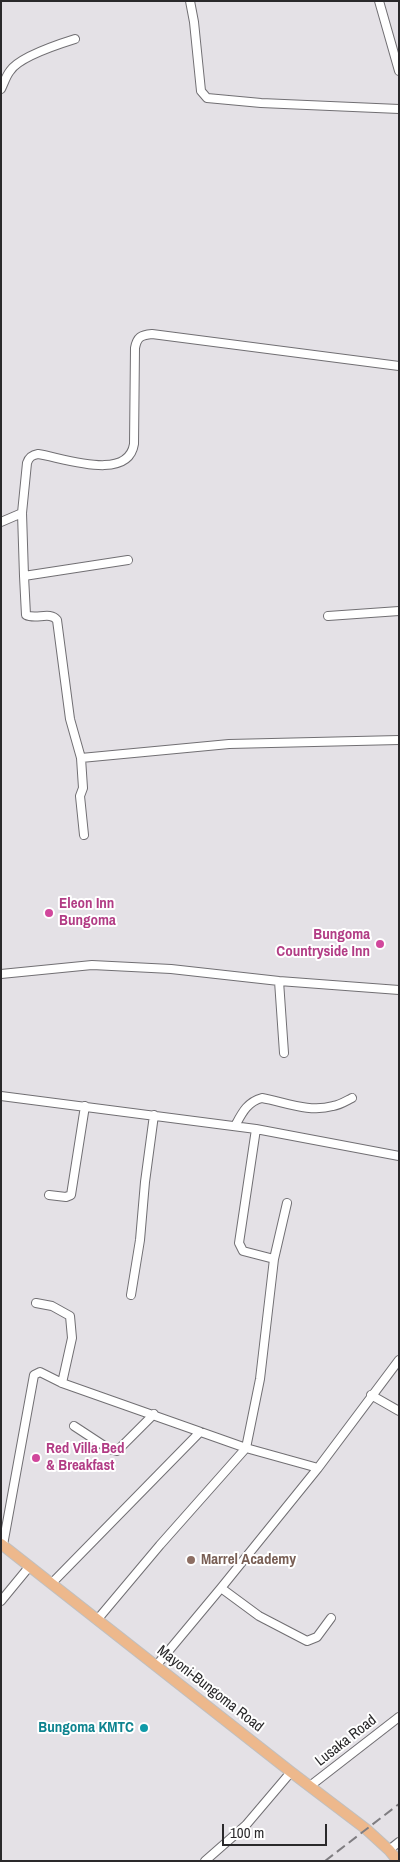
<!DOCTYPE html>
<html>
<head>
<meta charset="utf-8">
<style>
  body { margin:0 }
  #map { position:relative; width:400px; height:1862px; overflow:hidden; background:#e4e1e6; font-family:"Archivo Narrow",sans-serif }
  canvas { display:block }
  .frame { position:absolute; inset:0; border:2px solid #2a292b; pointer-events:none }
  .scale { position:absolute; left:222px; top:1824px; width:105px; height:22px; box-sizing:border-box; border:2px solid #2a292b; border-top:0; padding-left:6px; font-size:15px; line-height:18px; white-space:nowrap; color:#2a292b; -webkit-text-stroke:4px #fff; paint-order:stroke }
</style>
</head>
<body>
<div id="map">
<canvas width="400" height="1862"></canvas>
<div class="frame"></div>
<div class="scale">100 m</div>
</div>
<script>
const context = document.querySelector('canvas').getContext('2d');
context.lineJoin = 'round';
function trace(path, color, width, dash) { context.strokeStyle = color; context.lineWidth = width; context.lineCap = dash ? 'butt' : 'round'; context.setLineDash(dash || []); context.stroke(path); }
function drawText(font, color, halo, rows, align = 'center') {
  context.font = font + ' "Archivo Narrow",sans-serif'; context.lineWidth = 4; context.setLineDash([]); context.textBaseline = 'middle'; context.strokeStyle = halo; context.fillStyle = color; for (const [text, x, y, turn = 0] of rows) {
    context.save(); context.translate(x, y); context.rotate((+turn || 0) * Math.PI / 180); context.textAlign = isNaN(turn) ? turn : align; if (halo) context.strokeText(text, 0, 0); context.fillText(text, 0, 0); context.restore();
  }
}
const minor = new Path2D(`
  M190,1L194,22L201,91L207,98L261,103L399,109
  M379,1L399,71
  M1,89C4,83 6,76 10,71C19,57 59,44 75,39
  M1,522L22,513
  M24,576L22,513L27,463C29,457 32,455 38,454C64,458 128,482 134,444L135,348C137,337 141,335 152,334L399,366
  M328,616L399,611
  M81,758L229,744L399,740
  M84,835L80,796L83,788L81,758L70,719L57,620C50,611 36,620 26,615L24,576L128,560
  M1,974L92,965L171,969L279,981L399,990
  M279,981L284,1053
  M1,1096L256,1129L399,1156
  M235,1126C242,1113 247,1102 262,1098C285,1102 309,1113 333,1106C340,1105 346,1101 352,1098
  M256,1129L239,1243L243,1251L274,1259
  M49,1195L66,1197L71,1195L85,1106
  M131,1295L140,1240L145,1182L154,1115
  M36,1303L52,1306L70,1316L72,1338L62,1383
  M371,1395L399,1411
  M74,1426L109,1449L117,1451L154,1414
  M3,1545L34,1375L40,1372L62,1383L246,1448L318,1468
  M52,1583L200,1432
  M221,1588L259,1616L307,1641L317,1637L331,1618
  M1,1601L29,1567
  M97,1620L160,1545L246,1448L260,1379L274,1259L287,1203
  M156,1666L221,1588L318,1468L399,1360
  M310,1786L399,1717
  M389,1850L399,1842
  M205,1861L246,1825L291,1772`);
const major = new Path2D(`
  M1,1544L291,1772L366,1829L389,1850L398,1861`);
const rail = new Path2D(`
  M325,1861L399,1804`);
const markers = [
  [49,913,5,"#d1479c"],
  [380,944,5,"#d1479c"],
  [36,1458,5,"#d1479c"],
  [191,1560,5,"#8d6e63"],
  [144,1728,5,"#0f9aa8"]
];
const hotelNames = [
  ["Eleon Inn",59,904],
  ["Bungoma",59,921],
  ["Bungoma",370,935,"right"],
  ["Countryside Inn",370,952,"right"],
  ["Red Villa Bed",46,1449],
  ["& Breakfast",46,1466]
];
const educationNames = [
  ["Marrel Academy",201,1560]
];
const streetNames = [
  ["Mayoni-Bungoma Road",210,1689,38],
  ["Lusaka Road",346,1741,-38]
];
const cultureNames = [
  ["Bungoma KMTC",134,1728]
];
trace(minor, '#716f73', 10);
trace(major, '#bfbfbf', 12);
trace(minor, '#fff', 8);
trace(major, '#edb88c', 10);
trace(rail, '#7f7d81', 2, [10, 5]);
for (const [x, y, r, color] of markers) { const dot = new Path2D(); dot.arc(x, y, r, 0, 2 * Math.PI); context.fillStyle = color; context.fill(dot); trace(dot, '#fff', 2); }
drawText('bold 15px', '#b23c85', '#fff', hotelNames, 'left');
drawText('bold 15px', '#785e54', '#fff', educationNames, 'left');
drawText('15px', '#2a292b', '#fff', streetNames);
drawText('bold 15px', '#0d838f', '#fff', cultureNames, 'right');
</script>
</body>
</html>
